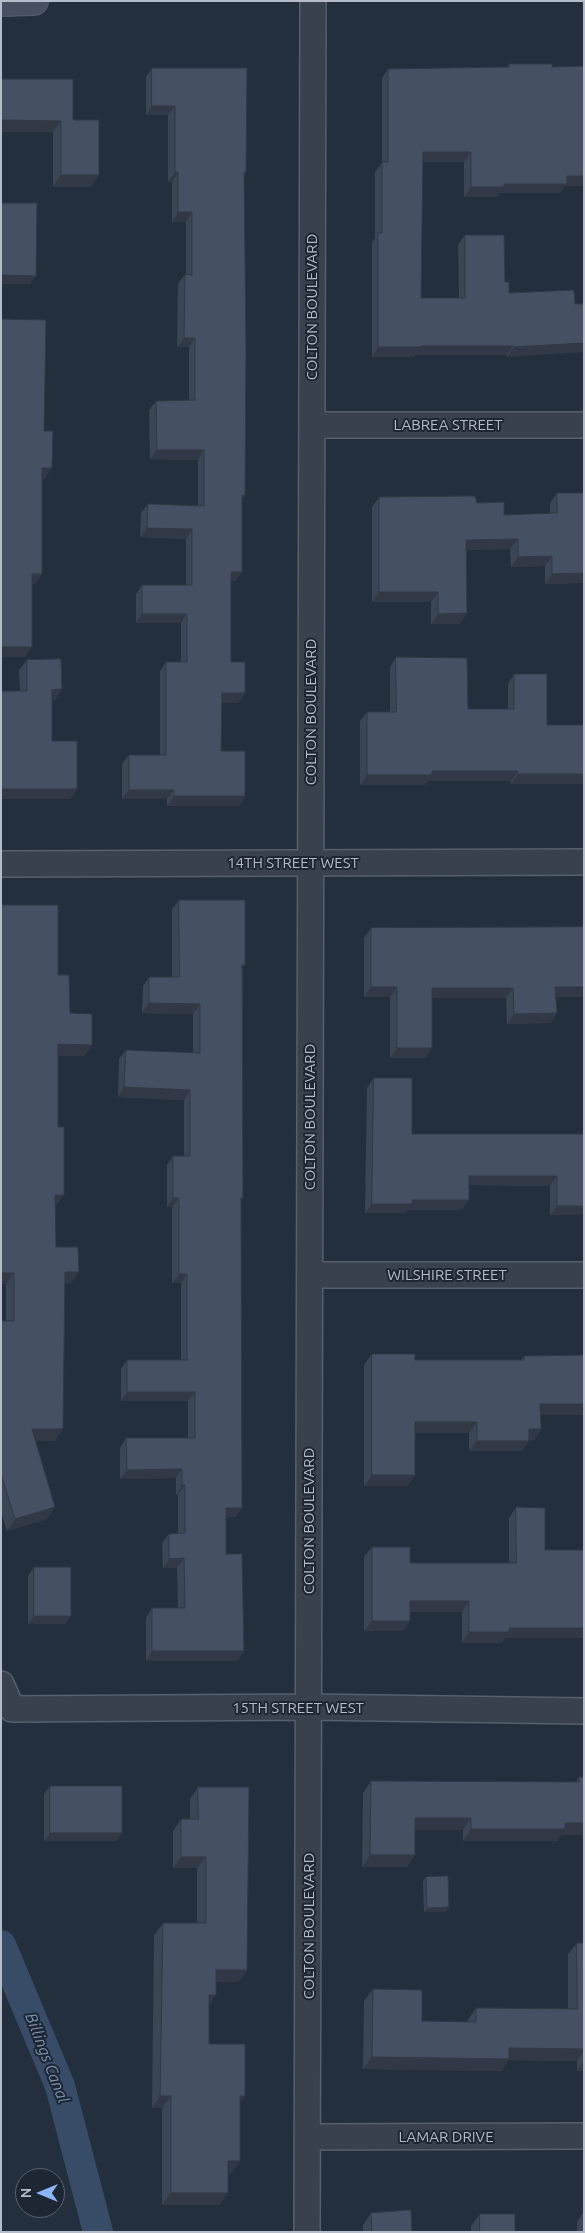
<!DOCTYPE html>
<html>
<head>
<meta charset="utf-8">
<style>
  body { margin:0 }
  #map { position:relative; width:585px; height:2233px; overflow:hidden; background:#242f3e; font-family:Ubuntu,sans-serif }
  canvas { display:block }
  .frame { position:absolute; inset:0; border:2px solid #b4bcc9; pointer-events:none }
  .north { position:absolute; left:15px; top:2168px; width:50px; height:50px; box-sizing:border-box; background:#1d2633; border:1px solid #59626f; border-radius:50%; rotate:270deg; font-size:14px; font-weight:700; line-height:20px; text-align:center; color:#b4bcc9 }
  .north::after { content:''; display:block; margin:auto; width:18px; height:22px; background:#8ab4f8; clip-path:polygon(50% 0,100% 100%,50% 72%,0 100%) }
</style>
</head>
<body>
<div id="map">
<canvas width="585" height="2233"></canvas>
<div class="frame"></div>
<div class="north">N</div>
</div>
<script>
const context = document.querySelector('canvas').getContext('2d');
context.lineJoin = 'round';
function trace(path, color, width, dash) { context.strokeStyle = color; context.lineWidth = width; context.lineCap = dash ? 'butt' : 'round'; context.setLineDash(dash || []); context.stroke(path); }
function fill(path, color) { context.fillStyle = color; context.fill(path, 'evenodd'); }
function drawText(font, color, halo, rows, align = 'center') {
  context.font = font + ' Ubuntu,sans-serif'; context.lineWidth = 4; context.setLineDash([]); context.textBaseline = 'middle'; context.strokeStyle = halo; context.fillStyle = color; for (const [text, x, y, turn = 0] of rows) {
    context.save(); context.translate(x, y); context.rotate((+turn || 0) * Math.PI / 180); context.textAlign = isNaN(turn) ? turn : align; if (halo) context.strokeText(text, 0, 0); context.fillText(text, 0, 0); context.restore();
  }
}
const canal = new Path2D(`
  M1,1945L60,2086L98,2232`);
const street = new Path2D(`
  M312,425H584
  M1,864L584,862
  M310,1275H584
  M1,1684L12,1709L309,1707L584,1711
  M308,2137L584,2136
  M307,2232L313,1`);
const secondary = new Path2D(`
  M1,2L34,1`);
const wall = new Path2D(`
  M509,64L552,67L584,186H565L560,193H499L497,197H464V162H423L421,298H459L458,245L465,235L505,282L509,293L574,290L507,357V355H415L414,357H372V243L375,238V172L382,163V78L388,69L507,67Z
  M152,68L246,172L244,176L245,495L242,499L236,581H231V662L245,693L238,703H221V751L245,796L239,806H167V799H122V764L129,755H160V671L166,662H181V623H136V594L142,585H186V539L140,537L141,513L148,504L198,506V460L150,459L149,410L156,401L189,400V347H177L178,284L185,274H186V222H172V182H168V115H146V77Z
  M1,79L73,120L91,187H53V132Z
  M557,493L582,583L545,584V566L511,567L510,549L467,550L460,624H431V602H372V507L379,497L477,503L504,515L550,513V503Z
  M396,657L468,709H508V684L514,674L547,725H584L511,784V781H428L425,785H360V721L367,712H390V667Z
  M27,660L55,700H52V741L77,789L70,799H1L20,691L19,670Z
  M179,900L243,969L241,1201L236,1517H226V1554L238,1661H146V1618L152,1608H178L177,1568H163L162,1543L169,1534H178V1495H176V1478L120,1479V1448L126,1438H188V1401H121V1369L127,1360H181V1283H172V1207H167V1165L173,1156H184V1100L118,1097L119,1059L126,1050L193,1053V1014L142,1013L143,986L149,977H172V909Z
  M1,905L58,975L70,1013L92,1045L84,1056H58L56,1206H55L56,1247L71,1283H65L55,1441H35L47,1519L7,1531L1,1512V1321H6V1284H1Z
  M371,928L584,997H555L557,1013L550,1023L507,1024L506,998H432V1048L425,1058H390V997H364V938Z
  M374,1078L412,1134H584V1212L580,1215H550V1186L469,1185L462,1210H407L405,1213H365L367,1088Z
  M372,1354L415,1360H521L524,1356L584,1415H541V1429L534,1440H529L522,1451H469V1433H415V1475L407,1486H364V1365Z
  M516,1507L545,1550L584,1638H505L502,1643H462V1612H410L403,1631H364V1557L372,1547L410,1563H509V1518Z
  M34,1567L71,1616L65,1624H28V1576Z
  M579,1777H584L561,1835L557,1841H463V1830H415L407,1867H362L363,1793L371,1781L576,1782Z
  M50,1786L122,1833L116,1841H44V1794Z
  M198,1787L247,1970L238,1982H216L209,2006V2044L240,2103L232,2173H228L220,2205H162V2108H152L154,1935L163,1923H197V1868H173V1831L181,1819H190V1799Z
  M426,1877L446,1912H424L423,1881Z
  M577,1943H584V2071H577V2061L508,2060L501,2071L363,2069L364,2001L373,1989L422,2021L468,2022V2020L476,2008L568,2009V1954Z
  M584,2211V2232H577V2222Z
  M371,2213L412,2232H363V2225Z
  M480,2214L515,2232H471V2226Z`);
const shadedWall = new Path2D(`
  M152,106H175L168,115H146Z
  M1,120L61,121L53,132H1Z
  M423,152H471L464,162H416Z
  M175,172H178L172,182H168Z
  M61,175H99L91,187H53Z
  M567,176H584V186H565L560,193H499L497,197H464L471,187Z
  M178,212H192L186,222H172Z
  M1,275L36,276L30,284H1Z
  M184,338H195L189,347H177Z
  M584,343V352L507,357L514,347Z
  M421,346H513L507,355H415L414,357H372L378,347Z
  M157,450H204L198,460L150,459Z
  M42,468H52L45,479H35Z
  M147,528L192,529L186,539L140,537Z
  M518,539L510,549L459,550L466,540Z
  M552,556L545,566L511,567L518,557Z
  M231,572H242L236,581H224Z
  M584,573V581L582,583L545,584L552,574Z
  M32,574H42L35,584H25Z
  M379,592H438L431,602H372Z
  M467,613L460,624H431L438,614Z
  M142,614H187L181,623H136Z
  M1,647H32L25,657H1Z
  M62,689L55,700H45L52,690Z
  M222,693H245L238,703H215Z
  M432,771H518L511,781H428L425,785H360L367,775Z
  M518,774H584V784H511Z
  M1,789H77L70,799H1Z
  M129,790H174L167,799H122Z
  M174,796H245L239,806H167Z
  M371,987H397L390,997H364Z
  M555,987H584V997H548Z
  M432,988H513L506,998H425Z
  M149,1003L200,1004L193,1014L142,1013Z
  M557,1013L550,1023L507,1024L514,1014Z
  M58,1044L92,1045L84,1056H50Z
  M397,1048H432L425,1058H390Z
  M124,1087L190,1090L184,1100L118,1097Z
  M469,1176H557L550,1186L462,1185Z
  M55,1195H64L56,1206L47,1207Z
  M173,1198H179L172,1207H167Z
  M412,1200H469L462,1210H407L405,1213H365L372,1204Z
  M557,1206H584V1212L580,1215H550Z
  M65,1272H79L71,1283H57Z
  M1,1273H14L6,1284H1Z
  M179,1274H187L181,1283H172Z
  M127,1392H195L188,1401H121Z
  M540,1404H584V1415H533Z
  M415,1422H477L469,1433H407Z
  M32,1429H63L55,1441H24Z
  M529,1429H541L534,1440H522Z
  M477,1441H529L522,1451H469Z
  M182,1469L176,1478L120,1479L127,1470Z
  M372,1475H415L407,1486H364Z
  M182,1485H185L178,1495H176Z
  M55,1507L47,1519L7,1531L15,1519Z
  M226,1508H242L236,1517H219Z
  M184,1558L177,1568H163L169,1559Z
  M410,1601H469L462,1612H403Z
  M34,1616H71L65,1624H28Z
  M372,1621H410L403,1631H364Z
  M509,1628H584V1638H505L502,1643H462L469,1632Z
  M152,1651H244L238,1661H146Z
  M415,1818H471L463,1830H407Z
  M565,1823H584V1835H561L557,1841H463L471,1829Z
  M50,1833H122L116,1841H44Z
  M370,1855H415L407,1867H362Z
  M181,1857H206L197,1868H173Z
  M449,1907L446,1912H424L427,1908Z
  M216,1970H247L238,1982H208Z
  M209,1995H216L208,2007Z
  M509,2048L584,2049V2051L577,2061L508,2060L501,2071L363,2069L372,2057Z
  M584,2061V2071H577Z
  M160,2096H171L162,2108H152Z
  M240,2096H245L237,2108Z
  M228,2161H240L232,2173H220Z
  M171,2193H228L220,2205H162Z`);
const building = new Path2D(`
  M509,64H552V67L584,66V176H567V184H504V187H471V152H423L421,298H465V235H504L505,282H509V293L574,290L575,304H584V343L514,347L513,346H421V347H378V233H382V162H388V69L509,67Z
  M152,68H247L246,172H244L246,349L245,495H242V572H231V662H245V693H222L221,751H245V796H174V790H129V755H166V662H187V614H142V585H192V529L147,528L148,504L204,506V450H157L156,401L195,400V338H184L185,274L192,275V212H178V172H175V106H152Z
  M1,79H73V120H99V175H61V121L1,120Z
  M1,203H37L36,276L1,275Z
  M1,319L46,320L44,431H53L52,468H42V574H32V647H1Z
  M557,493H584V573L552,574V556L518,557V539L466,540L467,613L438,614V592H379V497L475,496L477,503L504,502V515L557,513Z
  M396,657L467,658L468,709H514V674H547V725H584V774H518V771H432V775H367V712H396Z
  M61,659L62,689L52,690V741H77V789H1V691H27V660Z
  M179,900H245V965H242L243,1198H241L242,1508H226V1554H242L244,1651H152V1608H185L184,1558L169,1559V1534L185,1533V1485H182V1469L127,1470L126,1438H195V1392H127V1360H187V1274H179V1198H173V1156H190V1090L124,1087L126,1050L200,1053V1004L149,1003V977H179Z
  M1,905H58V975H69L70,1013L92,1014V1045L58,1044V1127H64V1195H55L56,1247H78L79,1272H65L63,1429H32L55,1507L15,1519L1,1474V1321H14V1273H1Z
  M584,927V987H555L557,1013L514,1014L513,988H432V1048H397V987H371V928Z
  M374,1078H412V1134H584V1206H557V1176H469V1200H412V1204H372Z
  M372,1354H415V1360H524V1356L584,1355V1404H540L541,1429H529V1441H477V1422H415V1475H372Z
  M516,1507L545,1508V1550H584V1628H509V1632H469V1601H410V1621H372V1547H410V1563H516Z
  M34,1567H71V1616H34Z
  M579,1777H584V1823H565V1829H471V1818H415V1855H370L371,1781L579,1782Z
  M50,1786H122V1833H50Z
  M198,1787H249L247,1970H216V1995H209V2044H245V2096H240V2161H228V2193H171V2096H160L163,1923H206V1857H181V1819H198Z
  M448,1876L449,1907L427,1908L426,1877Z
  M577,1943H584V2049L509,2048V2059L372,2057L373,1989L422,1990V2021L476,2022V2008L577,2009Z
  M411,2210L412,2232H372L371,2213Z
  M480,2214H515V2232H480Z`);
const streetNames = [
  ["COLTON BOULEVARD",312,307,-90],
  ["LABREA STREET",448,425],
  ["COLTON BOULEVARD",311,712,-90],
  ["14TH STREET WEST",293,863],
  ["COLTON BOULEVARD",310,1117,-90],
  ["WILSHIRE STREET",447,1275],
  ["COLTON BOULEVARD",309,1521,-90],
  ["15TH STREET WEST",298,1708],
  ["COLTON BOULEVARD",309,1926,-90],
  ["LAMAR DRIVE",446,2137]
];
const waterNames = [
  ["Billings Canal",47,2058,69]
];
trace(canal, '#394c67', 30);
trace(street, '#565f6c', 28);
trace(secondary, '#565f6c', 30);
trace(street, '#38414e', 25);
trace(secondary, '#465061', 28);
fill(wall, '#3b4654');
fill(shadedWall, '#303945');
fill(building, '#455162');
trace(building, '#303945', 1);
drawText('15px', '#b4bcc9', '#1d2633', streetNames);
drawText('italic 16px', '#7c92b1', '#1d2633', waterNames);
</script>
</body>
</html>
